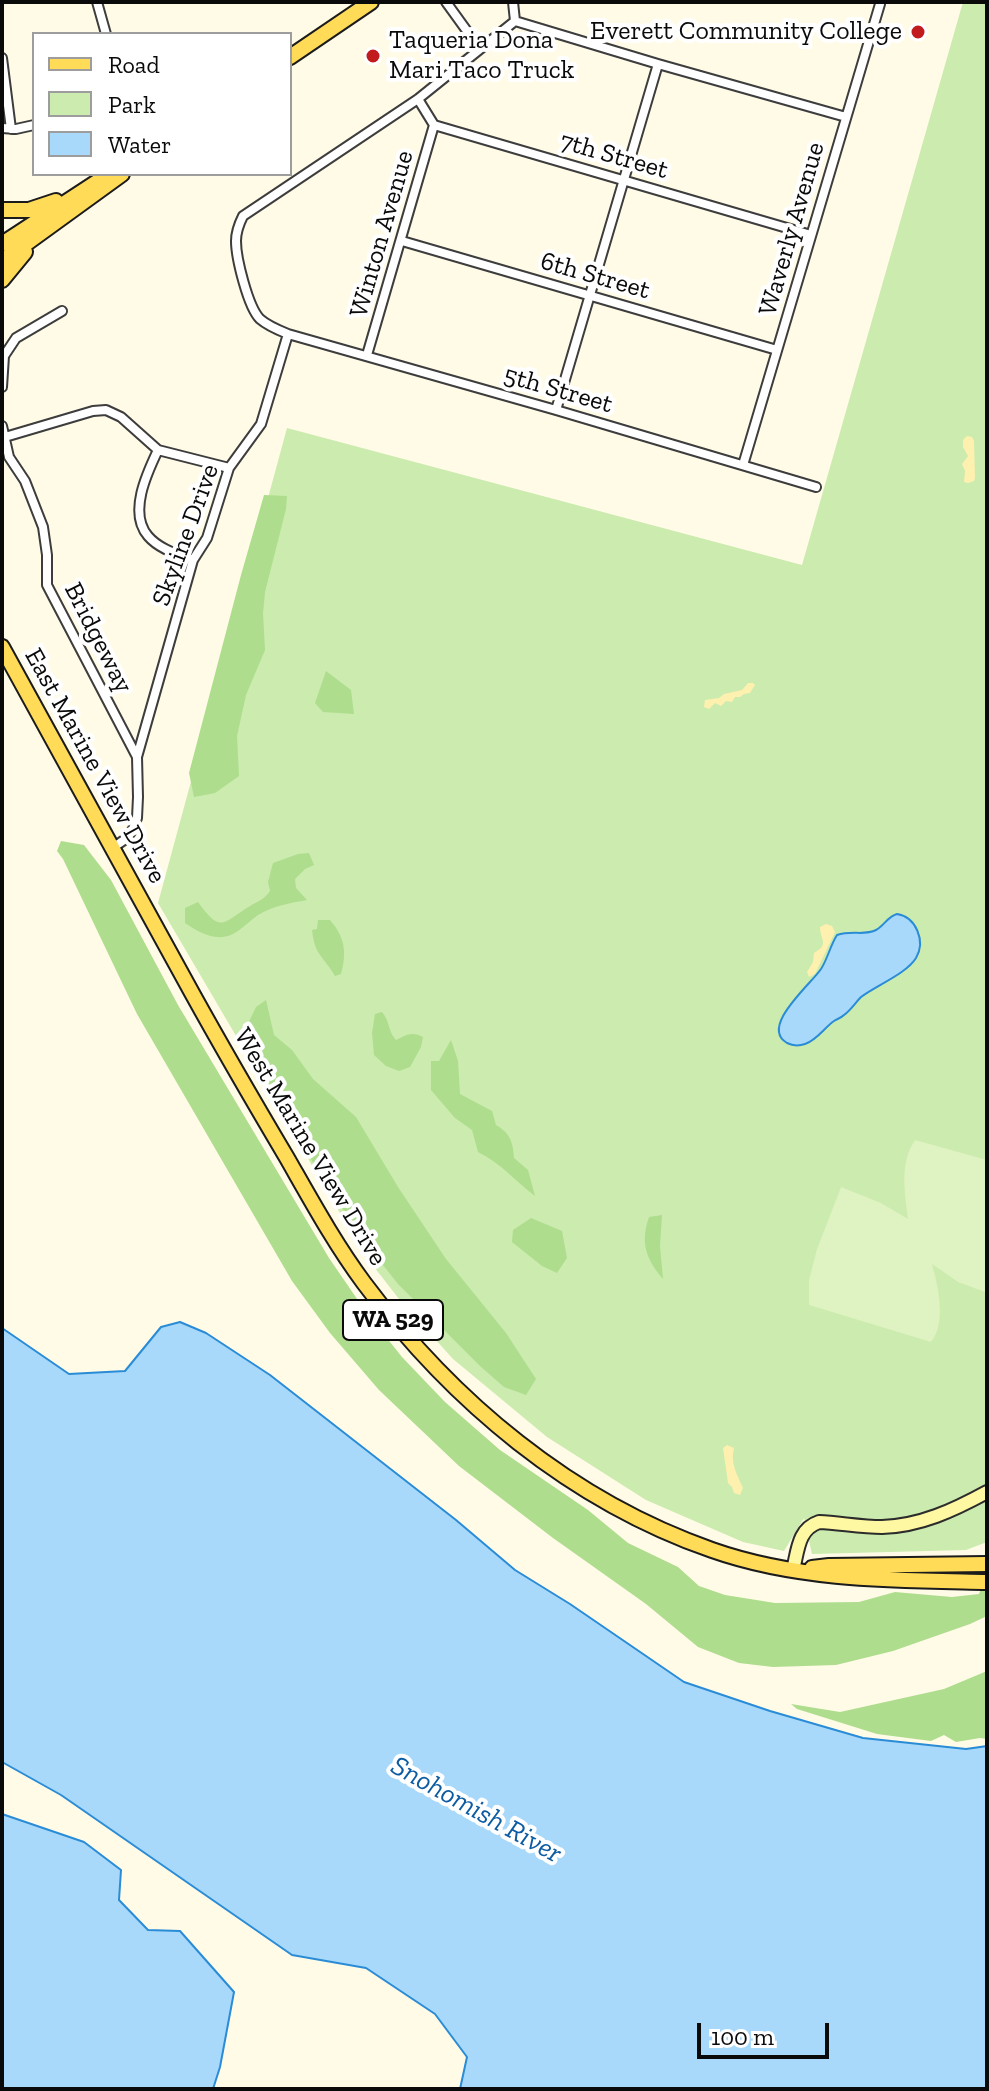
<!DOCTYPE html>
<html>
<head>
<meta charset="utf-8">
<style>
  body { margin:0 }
  #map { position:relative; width:989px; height:2091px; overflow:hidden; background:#fffbe7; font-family:"Zilla Slab",serif }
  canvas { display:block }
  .frame { position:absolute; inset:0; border:4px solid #0a0a0a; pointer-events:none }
  .legend { position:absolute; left:32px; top:32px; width:260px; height:144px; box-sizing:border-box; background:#fff; border:2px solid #9d9d9d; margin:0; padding:10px 14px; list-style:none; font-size:24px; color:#0a0a0a }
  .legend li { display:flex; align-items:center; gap:16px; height:40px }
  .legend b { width:40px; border:2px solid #9d9d9d }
  .scale { position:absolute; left:697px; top:2023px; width:132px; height:36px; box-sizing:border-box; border:4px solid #0a0a0a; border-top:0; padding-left:10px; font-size:24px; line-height:28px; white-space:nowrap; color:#0a0a0a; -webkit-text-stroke:6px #fff; paint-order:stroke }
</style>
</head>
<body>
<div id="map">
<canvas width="989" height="2091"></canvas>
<div class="frame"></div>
<ul class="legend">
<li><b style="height:10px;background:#ffdb57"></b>Road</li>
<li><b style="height:22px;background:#ccebaf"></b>Park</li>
<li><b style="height:22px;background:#a8d9fa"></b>Water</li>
</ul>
<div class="scale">100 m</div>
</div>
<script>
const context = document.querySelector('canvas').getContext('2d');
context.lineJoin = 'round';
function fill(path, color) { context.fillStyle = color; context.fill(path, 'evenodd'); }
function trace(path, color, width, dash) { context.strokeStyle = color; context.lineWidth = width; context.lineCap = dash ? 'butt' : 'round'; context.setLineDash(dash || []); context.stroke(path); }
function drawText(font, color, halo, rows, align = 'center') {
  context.font = font + ' "Zilla Slab",serif'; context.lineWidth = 8; context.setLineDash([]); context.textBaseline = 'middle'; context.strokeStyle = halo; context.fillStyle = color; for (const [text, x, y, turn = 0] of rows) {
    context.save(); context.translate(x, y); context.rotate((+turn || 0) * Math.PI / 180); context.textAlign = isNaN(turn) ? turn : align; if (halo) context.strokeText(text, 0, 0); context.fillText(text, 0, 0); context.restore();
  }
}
const green = new Path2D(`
  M963,2H987V1542L966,1550L812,1554L804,1518L784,1551L743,1542L646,1500L547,1437L453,1359L399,1299L364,1254L158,903L287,428L802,565Z`);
const forest = new Path2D(`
  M264,495L287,496L286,509L265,592L263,613L265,650L246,695L237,736L239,776L215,793L194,797L189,773L241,575Z
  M326,671L351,690L354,714L323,712L315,703Z
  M61,841L84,845L111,880L178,1005L329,1258L366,1312L402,1357L445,1402L500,1450L588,1510L628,1543L678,1567L699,1586L725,1595L775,1603L859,1602L895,1592L952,1597L979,1594L987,1572V1616L970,1624L893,1651L836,1665L773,1667L739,1663L698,1647L646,1604L553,1538L459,1466L379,1390L330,1333L292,1281L137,1014L63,859L57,851Z
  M309,853L314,865L305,869L295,879L296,888L307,900C290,903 273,906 258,915C251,920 245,926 238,931C220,944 201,934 185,923V908L198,902C221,934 222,923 250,906C258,901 265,899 270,891L268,882L273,863L298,854Z
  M318,920H330C345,937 347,953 341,974L335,976C330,967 323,960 318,952C314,945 313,937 312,930L317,929Z
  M266,1000L274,1035L292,1050L313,1079L356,1117L398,1187L446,1259L506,1333L536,1379L526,1395L504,1387L480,1366L398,1284L360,1236L277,1106L245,1030L256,1007Z
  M382,1012C390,1021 388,1032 396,1040C406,1035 412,1031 423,1037L421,1047L410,1067L399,1071L386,1066L374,1055L372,1033L375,1014Z
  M451,1040L458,1061L460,1094L492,1111L496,1125C510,1133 513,1142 514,1158L528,1170L535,1196C515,1181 501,1163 478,1152L472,1130L455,1118L431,1090V1061H439Z
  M662,1215L660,1246L663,1279C646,1259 640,1243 649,1217Z
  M531,1218L562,1231L567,1258L557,1273L542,1266L512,1242L513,1230Z
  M987,1671V1739L980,1738L956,1742L944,1735L931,1741L877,1734L797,1709L791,1704L840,1712L944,1689Z`);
const sand = new Path2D(`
  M967,436L972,437L974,441L975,478L974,481L968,483L964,482L965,471L962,464L968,456L963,447V440Z
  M748,683H753L755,685L750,693L744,694L740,697H735L732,702L726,701L721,706L715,703L709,709L704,707L705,700L719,698L724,694L742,690Z
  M826,924L832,926L835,932L815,974L809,977L807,972L813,962L814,953C830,944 820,940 820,927Z
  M727,1445L734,1448C730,1463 737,1474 743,1488L740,1495L734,1493L732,1487L728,1483L723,1448Z`);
const pitch = new Path2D(`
  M915,1140L987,1160V1290L985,1292L958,1282L932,1264C938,1286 947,1323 931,1342L809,1305V1280L817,1249L841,1187L881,1203L908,1219C905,1194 899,1163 915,1140Z`);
const water = new Path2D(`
  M897,914C916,917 926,941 916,958C906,974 877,985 861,997C855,1003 851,1010 844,1015C841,1018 837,1019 834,1021C824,1028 817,1040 805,1044C799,1046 793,1046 787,1043C759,1027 811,984 821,969C828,958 830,946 837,935C852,930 865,936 876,930C885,925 887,917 897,914Z
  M180,1322L206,1333L270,1375L456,1520L515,1570L570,1604L684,1682L770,1711L863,1738L966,1749L987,1746V2089H460L467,2057L435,2014L366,1968L292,1955L61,1795L2,1762V1328L69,1374L125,1371L161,1327Z
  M2,1814L84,1842L121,1870L119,1900L148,1930L180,1931L234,1992L220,2067L213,2089H2Z`);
const minor = new Path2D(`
  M97,2L106,34
  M446,2L480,49
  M513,2L515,21L658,64L846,117
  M515,21L418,99L243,216C239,224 236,232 236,241C236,258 248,307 260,319C268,326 278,330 288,334L556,410L816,487
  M2,58L11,129
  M418,99L434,125L811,235
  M2,128L16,129L34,125
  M402,241L777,350
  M367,355L434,125
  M2,387L4,356L16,338L62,311
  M556,410L658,64
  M2,426L9,457L25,481L43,527L47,555V585L137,757L138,797L137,818L133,829L127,838L111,849
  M5,437L93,411L106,410L121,417L158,450L229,468
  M158,450C147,473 128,513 148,536C159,549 177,554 193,560
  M743,465L880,4
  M137,757L193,560L207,538L229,468L261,424L288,334`);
const secondary = new Path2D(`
  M793,1570C798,1550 798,1529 819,1522C840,1523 861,1527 882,1527C920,1526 954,1510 987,1492`);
const primary = new Path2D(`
  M290,57L371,2
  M2,210H29L56,201
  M2,244L109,174
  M2,261L122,174
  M2,280L25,252
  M2,647C65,763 129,878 192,993C223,1049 255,1104 287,1158C311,1200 335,1244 364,1283C452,1401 571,1501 712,1550C800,1581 895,1580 987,1582
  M812,1568L829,1566L987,1564`);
const markers = [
  [918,32,8,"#c11b1d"],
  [373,56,8,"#c11b1d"]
];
const shields = [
  [393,1320,100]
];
const shieldNames = [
  ["WA 529",393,1320]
];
const poiNames = [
  ["Everett Community College",902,32],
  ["Taqueria Dona",389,41,"left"],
  ["Mari Taco Truck",389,71,"left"]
];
const streetNames = [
  ["7th Street",614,156,16],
  ["Waverly Avenue",792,229,-74],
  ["Winton Avenue",382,234,-74],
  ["6th Street",595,276,16],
  ["5th Street",558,390,16],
  ["Skyline Drive",186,535,-70],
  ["Bridgeway",98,638,63],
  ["East Marine View Drive",95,766,61],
  ["West Marine View Drive",310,1147,59]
];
const waterNames = [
  ["Snohomish River",476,1810,29]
];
fill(green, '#ccebaf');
fill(forest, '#aedd8d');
fill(sand, '#fef0af');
fill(pitch, '#dff2c1');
fill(water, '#a8d9fa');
trace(water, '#2a8cd6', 2);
trace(minor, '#3d3d3d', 12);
trace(secondary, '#2c2c2c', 16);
trace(primary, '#1b1b1b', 18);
trace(minor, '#fff', 8);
trace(secondary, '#fff8a2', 12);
trace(primary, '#ffdb57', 14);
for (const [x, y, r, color] of markers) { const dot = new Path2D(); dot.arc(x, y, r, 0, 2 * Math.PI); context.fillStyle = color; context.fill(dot); trace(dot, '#fff', 3); }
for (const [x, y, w] of shields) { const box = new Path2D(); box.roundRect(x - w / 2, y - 20, w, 40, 6); context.fillStyle = '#fff'; context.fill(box); trace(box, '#0a0a0a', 2); }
drawText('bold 24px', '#0a0a0a', null, shieldNames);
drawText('26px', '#0a0a0a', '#fff', poiNames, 'right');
drawText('26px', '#0a0a0a', '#fff', streetNames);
drawText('italic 28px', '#0d5ca2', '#fff', waterNames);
</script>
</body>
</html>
